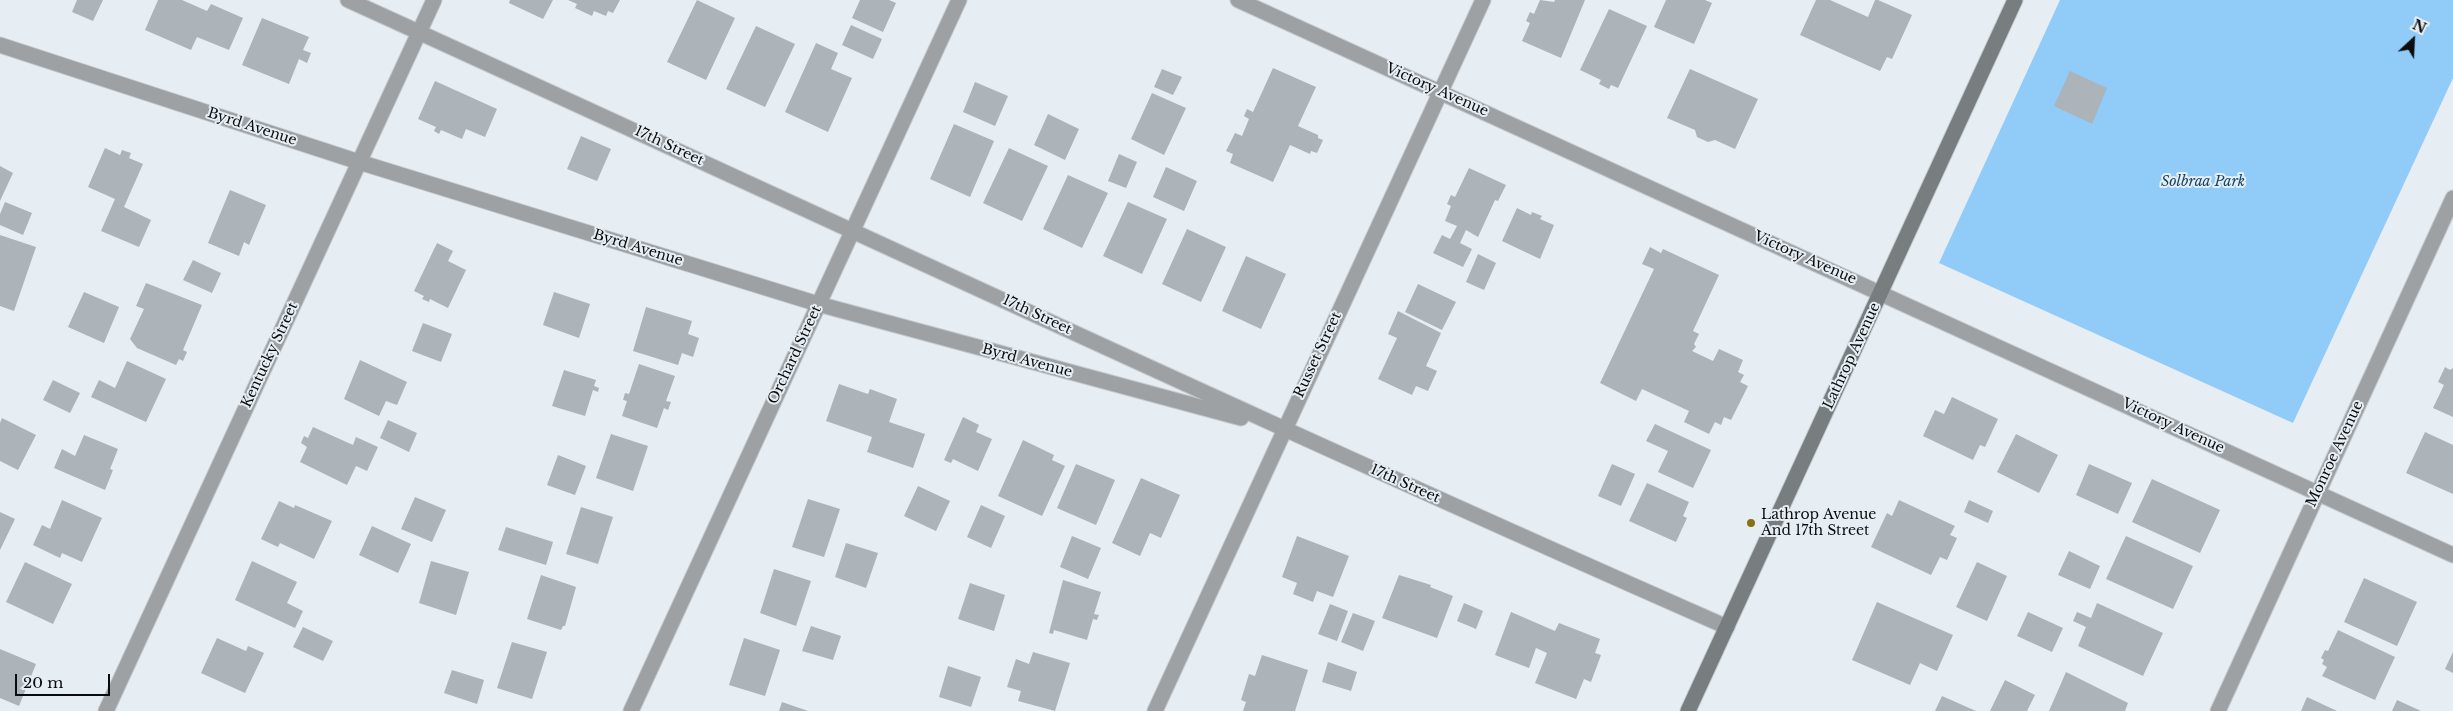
<!DOCTYPE html>
<html>
<head>
<meta charset="utf-8">
<style>
  body { margin:0 }
  #map { position:relative; width:2453px; height:711px; overflow:hidden; background:#e6eef4; font-family:"Libre Baskerville",serif }
  canvas { display:block }
  .north { position:absolute; left:2388px; top:15px; width:50px; height:50px; -webkit-text-stroke:4px #e6eef4; paint-order:stroke; rotate:25deg; font-size:14px; font-weight:700; line-height:20px; text-align:center; color:#0a0c0e }
  .north::after { content:''; display:block; margin:auto; width:18px; height:22px; background:#0a0c0e; clip-path:polygon(50% 0,100% 100%,50% 72%,0 100%) }
  .scale { position:absolute; left:15px; top:674px; width:95px; height:22px; box-sizing:border-box; border:2px solid #0a0c0e; border-top:0; padding-left:6px; font-size:15px; line-height:18px; white-space:nowrap; color:#0a0c0e; -webkit-text-stroke:4px #e6eef4; paint-order:stroke }
</style>
</head>
<body>
<div id="map">
<canvas width="2453" height="711"></canvas>
<div class="north">N</div>
<div class="scale">20 m</div>
</div>
<script>
const context = document.querySelector('canvas').getContext('2d');
context.lineJoin = 'round';
function fill(path, color) { context.fillStyle = color; context.fill(path, 'evenodd'); }
function trace(path, color, width, dash) { context.strokeStyle = color; context.lineWidth = width; context.lineCap = dash ? 'butt' : 'round'; context.setLineDash(dash || []); context.stroke(path); }
function drawText(font, color, halo, rows, align = 'center') {
  context.font = font + ' "Libre Baskerville",serif'; context.lineWidth = 4; context.setLineDash([]); context.textBaseline = 'middle'; context.strokeStyle = halo; context.fillStyle = color; for (const [text, x, y, turn = 0] of rows) {
    context.save(); context.translate(x, y); context.rotate((+turn || 0) * Math.PI / 180); context.textAlign = isNaN(turn) ? turn : align; if (halo) context.strokeText(text, 0, 0); context.fillText(text, 0, 0); context.restore();
  }
}
const green = new Path2D(`
  M2060,0H2453V78L2293,423L1939,263Z`);
const building = new Path2D(`
  M77,0H103L93,21L72,12Z
  M158,0H182L207,11L211,4L243,18L229,50L197,37L191,50L145,30Z
  M510,0H553L543,19L509,3Z
  M568,0H620L613,13L608,11L606,16L594,11L592,16L575,8L577,4Z
  M697,0L735,18L706,80L667,62Z
  M860,0H889L896,3L883,32L852,18Z
  M1540,0L1554,2L1555,0H1585L1561,58L1522,41L1530,23L1526,21L1530,12L1534,14Z
  M1666,0H1705L1712,3L1694,44L1654,27Z
  M1816,0H1830L1868,17L1875,0H1878L1912,15L1892,59L1887,57L1880,71L1800,35Z
  M1609,9L1647,26L1618,88L1611,85L1609,89L1599,84L1601,80L1580,70Z
  M262,18L309,37L303,50L311,53L307,63L299,59L289,84L242,65Z
  M851,25L882,39L873,59L842,45Z
  M756,26L795,44L765,107L726,89Z
  M816,43L838,53L831,69L852,78L828,132L785,112Z
  M1273,68L1316,87L1298,126L1318,135V138L1323,140L1317,153L1311,151L1310,154L1290,145L1273,182L1230,163L1233,154L1226,151L1235,133L1242,136L1249,119L1244,116L1247,109L1253,112Z
  M1162,69L1182,77L1173,95L1154,87Z
  M1690,69L1758,99L1735,149L1715,140L1708,142L1697,137L1695,130L1667,118Z
  M2070,71L2107,88L2092,124L2054,106Z
  M435,81L497,109L485,137L466,129L462,139L441,130L439,134L434,131L436,127L418,119Z
  M975,82L1008,96L995,126L963,112Z
  M1152,93L1186,108L1164,155L1131,139Z
  M1048,114L1079,129L1065,160L1034,145Z
  M954,124L994,141L970,197L930,179Z
  M581,136L611,149L597,181L567,169Z
  M105,148L120,155L122,150L131,153L129,158L143,164L124,207L151,220L139,247L101,231L115,199L88,187Z
  M1009,148L1048,166L1022,221L983,203Z
  M1119,154L1137,162L1126,188L1108,181Z
  M0,166L13,173L0,201Z
  M1166,167L1197,181L1184,211L1153,197Z
  M1469,168L1506,185L1498,201L1495,200L1478,237L1466,230L1460,243L1472,249L1463,267L1433,253L1442,235L1450,239L1457,226L1445,221L1451,206L1447,204L1451,195L1455,197Z
  M1068,175L1108,193L1082,248L1043,229Z
  M230,190L266,205L249,245L244,242L239,256L208,243Z
  M5,202L32,213L23,235L0,225V214Z
  M1128,202L1167,219L1142,274L1103,256Z
  M1517,208L1531,215L1532,212L1542,216L1540,219L1554,225L1540,259L1502,241Z
  M1187,229L1226,247L1201,302L1162,284Z
  M0,235L36,247L14,311L0,306Z
  M437,243L453,251L448,261L466,270L448,308L430,299L429,302L422,299L424,296L414,291Z
  M1650,247L1661,253L1663,249L1719,275L1693,331L1699,334L1694,344L1696,347L1692,351L1713,361L1719,349L1743,360L1738,372L1744,375L1740,382L1748,386L1731,420L1724,417L1721,425L1715,422L1709,434L1684,422L1689,411L1642,389L1636,401L1600,383L1654,269L1642,264Z
  M1478,254L1496,263L1484,290L1466,282Z
  M1246,256L1286,274L1261,329L1222,311Z
  M193,260L221,273L212,293L183,280Z
  M146,283L202,305L183,350L187,352L183,361L179,359L176,365L137,348L130,339L144,309L136,306Z
  M1418,284L1456,302L1442,330L1405,312Z
  M84,292L119,307L104,343L68,327Z
  M554,292L590,304L579,338L543,325Z
  M646,307L692,321L688,334L699,338L693,357L682,353L678,365L633,351Z
  M1398,311L1441,333L1426,366L1437,371L1428,391L1416,386L1412,395L1378,379L1397,338L1388,334Z
  M423,323L452,334L441,362L412,351Z
  M360,360L407,382L397,405L386,401L379,416L344,399Z
  M127,361L166,379L146,422L91,397L99,380L115,388Z
  M639,364L675,376L666,401L671,402L668,410L664,408L657,428L622,416L627,401L623,400L625,393L629,394Z
  M2445,367L2450,370L2453,368V417L2433,408L2444,385L2438,382Z
  M564,370L596,380L594,386L599,388L598,392L593,390L585,416L552,406Z
  M53,380L80,393L70,413L43,400Z
  M839,384L868,394L870,389L897,399L889,422L925,434L913,468L867,452L872,437L826,421Z
  M1952,397L1998,419L1985,447L1980,445L1973,460L1923,436L1935,410L1944,414Z
  M963,417L979,425L976,432L992,439L978,471L953,459L951,463L944,460Z
  M2,418L36,435L18,470L0,461V423Z
  M388,420L417,433L409,452L380,438Z
  M1655,424L1711,450L1693,488L1658,472L1668,451L1646,441Z
  M313,427L353,445L356,437L378,447L367,471L356,466L347,485L300,462L307,447L301,443L304,436L308,438Z
  M2425,432L2453,445V494L2406,473Z
  M611,434L648,446L633,491L596,478Z
  M2016,434L2058,455L2039,493L1997,472Z
  M84,435L118,449L110,469L113,470L105,490L54,468L62,449L75,456Z
  M1023,440L1054,455L1052,460L1065,466L1042,516L998,496Z
  M558,455L586,466L575,495L547,485Z
  M1076,464L1115,480L1096,525L1057,508Z
  M1612,464L1635,474L1621,506L1598,496Z
  M2089,464L2132,483L2118,514L2076,495Z
  M1141,478L1180,495L1161,538L1150,533L1140,556L1112,543Z
  M2152,479L2220,510L2200,553L2132,522Z
  M1647,483L1689,502L1683,516L1687,518L1676,542L1629,521Z
  M918,486L950,501L936,531L904,516Z
  M415,497L446,510L432,542L401,529Z
  M808,499L840,509L824,557L792,547Z
  M62,500L102,518L82,562L62,553L60,558L33,545L42,525L50,529Z
  M1899,500L1955,526L1950,535L1957,538L1947,560L1940,557L1931,575L1871,547L1887,513L1892,516Z
  M1969,500L1993,511L1988,523L1964,512Z
  M279,501L294,508L295,505L332,521L314,559L280,543L278,547L261,539Z
  M981,505L1005,516L991,548L967,537Z
  M581,507L613,517L598,564L566,554Z
  M0,512L15,519L0,550Z
  M372,526L411,544L398,573L359,555Z
  M506,527L553,542L546,565L498,550Z
  M1072,536L1101,548L1088,579L1060,567Z
  M1297,536L1349,556L1333,597L1317,591L1313,602L1293,594L1297,583L1282,577Z
  M2126,536L2193,566L2173,609L2106,579Z
  M846,543L878,553L866,588L835,577Z
  M2069,551L2100,566L2090,589L2058,575Z
  M252,561L297,582L287,603L303,611L295,628L235,600Z
  M431,561L469,572L456,615L419,603Z
  M25,562L72,584L53,624L6,602Z
  M1977,562L2007,576L1987,621L1956,607Z
  M774,569L811,581L796,626L760,613Z
  M541,575L576,587L565,626H563L561,630L527,619Z
  M1399,575L1431,585L1430,587L1453,596L1437,638L1382,618Z
  M2364,578L2417,602L2397,646L2344,622Z
  M1063,580L1101,592L1094,614L1099,615L1097,620L1093,619L1087,640L1054,630L1053,634L1049,633Z
  M970,583L1005,595L994,631L958,619Z
  M1877,602L1953,635L1937,671L1920,663L1910,685L1852,660Z
  M1464,603L1483,611L1476,629L1457,621Z
  M2097,603L2163,633L2143,676L2078,646L2086,627L2073,621L2077,612L2091,618Z
  M1330,604L1348,611L1337,641L1318,634Z
  M1511,612L1555,631L1559,623L1600,639L1595,653L1601,655L1591,682L1584,679L1576,699L1535,683L1547,653L1536,648L1529,668L1495,655Z
  M2028,612L2063,628L2052,652L2017,636Z
  M1353,613L1375,621L1363,651L1341,642Z
  M811,626L841,636L833,660L802,651Z
  M303,627L333,641L323,661L293,647Z
  M2338,630L2395,657L2375,700L2322,676L2327,667L2322,664L2324,660L2321,658L2325,650L2328,651Z
  M217,638L246,651L248,646L264,653L245,693L201,673Z
  M744,638L780,650L765,696L729,685Z
  M512,642L547,652L532,699L497,688Z
  M0,649L36,664L19,706L0,698Z
  M1033,652L1070,663L1055,711L1018,701L1021,691L1007,687L1016,659L1029,664Z
  M2453,652V673L2445,669Z
  M1262,655L1308,670L1295,711H1243L1246,702L1241,700L1249,674L1255,676Z
  M1328,662L1357,672L1351,691L1322,682Z
  M948,666L981,677L971,707L939,697Z
  M452,670L484,680L477,704L444,693Z
  M2066,672L2128,703L2125,711H2049Z
  M2005,680L2035,695L2027,711H1990Z
  M1942,696L1976,711H1935Z
  M2307,697L2337,711H2301Z
  M2397,700L2421,711H2392Z
  M782,702L808,711H779Z`);
const street = new Path2D(`
  M348,0C808,209 1265,424 1727,627
  M1238,0L2453,555
  M0,45L359,162L818,304L1241,418
  M106,711L434,0
  M631,711L959,0
  M1155,711L1483,0
  M2218,711L2453,198`);
const secondary = new Path2D(`
  M1688,711L2015,0`);
const markers = [
  [1751,523,5,"#897012"]
];
const streetNames = [
  ["Victory Avenue",1437,90,24],
  ["Byrd Avenue",252,127,18],
  ["17th Street",669,146,25],
  ["Byrd Avenue",638,248,17],
  ["Victory Avenue",1805,258,24],
  ["17th Street",1037,315,25],
  ["Kentucky Street",270,355,-65],
  ["Orchard Street",795,355,-65],
  ["Russet Street",1318,355,-65],
  ["Lathrop Avenue",1852,356,-65],
  ["Byrd Avenue",1027,361,15],
  ["Victory Avenue",2173,426,25],
  ["Monroe Avenue",2335,454,-65],
  ["17th Street",1405,484,24]
];
const parkNames = [
  ["Solbraa Park",2203,182]
];
const poiNames = [
  ["Lathrop Avenue",1761,515],
  ["And 17th Street",1761,531]
];
fill(green, '#91cbf8');
fill(building, '#acb3b9');
trace(street, '#c3cacf', 17);
trace(secondary, '#c3cacf', 17);
trace(street, '#9ea1a4', 15);
trace(secondary, '#787d80', 15);
for (const [x, y, r, color] of markers) { const dot = new Path2D(); dot.arc(x, y, r, 0, 2 * Math.PI); context.fillStyle = color; context.fill(dot); trace(dot, '#e6eef4', 2); }
drawText('14px', '#0a0c0e', '#e6eef4', streetNames);
drawText('italic 14px', '#134566', '#e6eef4', parkNames);
drawText('14px', '#0a0c0e', '#e6eef4', poiNames, 'left');
</script>
</body>
</html>
